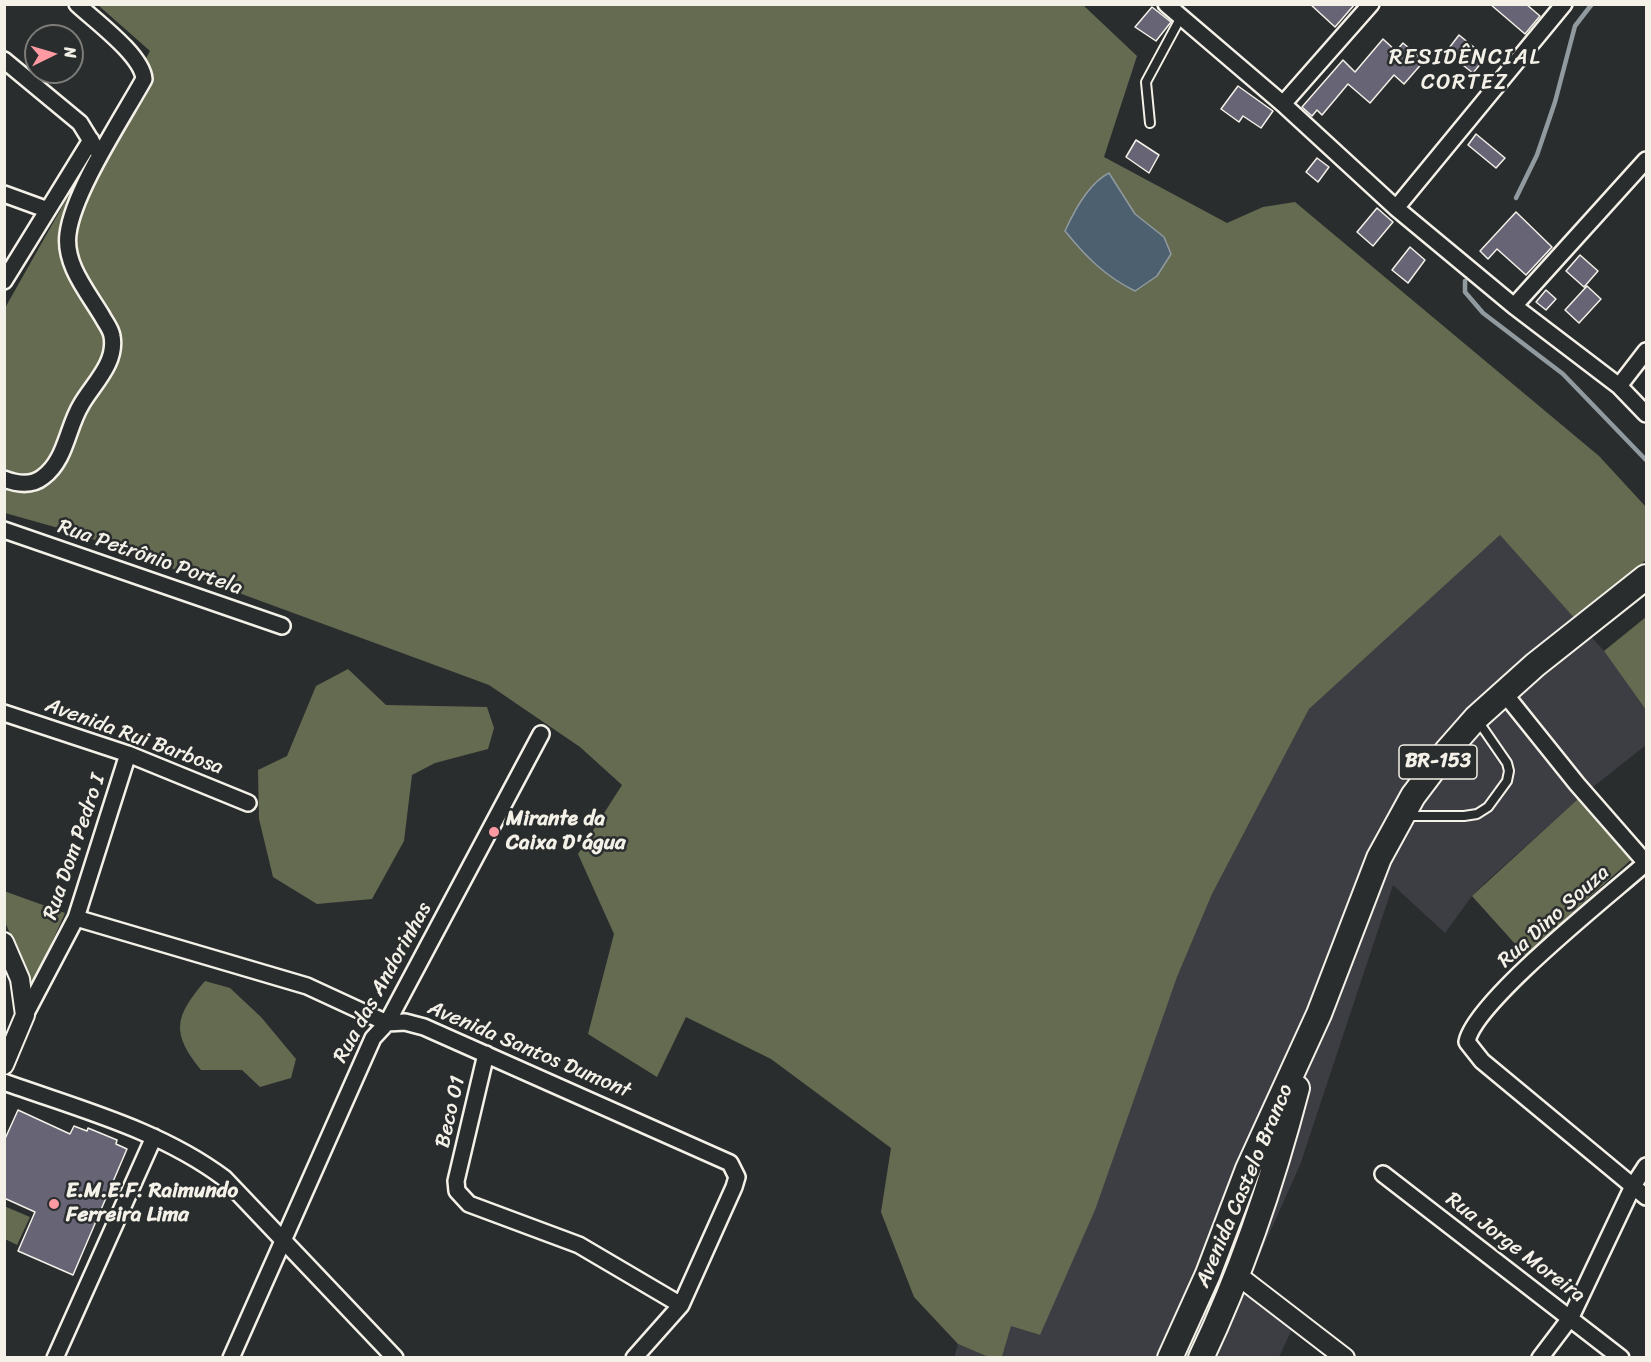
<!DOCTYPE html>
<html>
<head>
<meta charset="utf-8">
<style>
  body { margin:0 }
  #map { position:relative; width:1651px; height:1362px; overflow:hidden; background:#2a2d2e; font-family:Sriracha,sans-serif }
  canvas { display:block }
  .frame { position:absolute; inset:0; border:6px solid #f4f1e8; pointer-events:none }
  .north { position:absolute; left:24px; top:24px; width:60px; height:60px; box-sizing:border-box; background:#2a2d2e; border:2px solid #7b7b78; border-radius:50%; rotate:85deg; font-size:16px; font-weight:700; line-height:24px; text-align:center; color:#f4f1e8 }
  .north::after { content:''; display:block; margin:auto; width:21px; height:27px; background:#ff9aa2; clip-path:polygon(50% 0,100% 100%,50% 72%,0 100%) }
</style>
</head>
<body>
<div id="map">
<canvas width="1651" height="1362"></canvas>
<div class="frame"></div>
<div class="north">N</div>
</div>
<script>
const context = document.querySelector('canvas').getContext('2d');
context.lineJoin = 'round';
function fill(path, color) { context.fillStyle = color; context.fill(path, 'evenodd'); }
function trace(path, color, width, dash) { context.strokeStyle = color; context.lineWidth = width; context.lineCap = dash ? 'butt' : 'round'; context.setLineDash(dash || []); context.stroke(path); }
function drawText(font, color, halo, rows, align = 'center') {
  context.font = font + ' Sriracha,sans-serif'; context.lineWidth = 5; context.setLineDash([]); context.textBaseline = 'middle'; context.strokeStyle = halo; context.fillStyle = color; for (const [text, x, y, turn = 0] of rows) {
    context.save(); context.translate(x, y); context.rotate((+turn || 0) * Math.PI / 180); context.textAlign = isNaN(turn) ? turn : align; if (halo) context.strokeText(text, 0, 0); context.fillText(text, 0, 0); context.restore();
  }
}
const built = new Path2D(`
  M1500,535L1604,651L1646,710V745L1579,798L1486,882L1472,896L1445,933L1393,885L1300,1165L1244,1290L1293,1327L1279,1357L1002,1358L1011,1325L1039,1335L1177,977L1212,894L1309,709Z
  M958,1344L991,1357L954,1358Z`);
const green = new Path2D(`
  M1082,4L1137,56L1104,157L1227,223L1263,207L1295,202L1599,456L1646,507V560L1576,620L1500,535L1309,709L1212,894L1177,977L1095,1210L1040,1335L1011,1326L1002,1357L991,1358L958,1344L914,1297L881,1212L891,1148L771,1059L686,1017L657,1077L588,1034L614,934L578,854L622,785L580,747L489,685L76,533L5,513V308L150,51L98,5Z
  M1646,617V710L1604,651Z
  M348,669L386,705L487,707L494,728L488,749L435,763L412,775L404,841L372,899L317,904L273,877L259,819L258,770L287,756L316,686Z
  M1579,798L1633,858L1525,955L1472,896Z
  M4,891L65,913L31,989L23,963L5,922Z
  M205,981L230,988L261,1017L296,1059L291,1078L260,1087L242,1070H201C171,1033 174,1017 205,981Z
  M4,1206L30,1217L17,1245L5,1239Z`);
const water = new Path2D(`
  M1109,173L1135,214L1164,237L1171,254L1157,276L1135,291C1106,277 1086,257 1065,231C1074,211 1089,183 1109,173Z`);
const stream = new Path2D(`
  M1516,198L1537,155L1555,102L1575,26L1592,4
  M1465,281V292L1483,313L1563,374L1646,460`);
const building = new Path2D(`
  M1310,4H1355L1335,27Z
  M1490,4H1526L1540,16L1525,34Z
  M1152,7L1171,22L1156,41L1135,27Z
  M1459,35L1486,57L1473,73L1446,52Z
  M1383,39L1396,51L1403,43L1424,61L1404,84L1394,75L1370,103L1348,84L1322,115L1317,110L1312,116L1302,107L1343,60L1355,72Z
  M1238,86L1273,111L1261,128L1243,116L1239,122L1221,109Z
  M1476,134L1505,158L1496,168L1468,145Z
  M1136,140L1159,155L1149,173L1126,157Z
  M1317,158L1329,167L1318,182L1306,172Z
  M1377,208L1393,222L1373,246L1357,232Z
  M1516,212L1552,247L1526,275L1497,249L1488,259L1480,251Z
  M1410,247L1425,260L1408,283L1392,270Z
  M1580,255L1598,271L1584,287L1566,271Z
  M1587,286L1601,299L1579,323L1565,310Z
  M1546,290L1556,299L1546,310L1536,302Z
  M18,1110L70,1134L74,1126L87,1131L88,1128L117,1140L116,1144L127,1149L73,1275L18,1251L35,1212L4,1198V1141Z`);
const service = new Path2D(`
  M1150,123L1146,82L1181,17
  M1406,816H1464L1477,814L1488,807L1507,781L1509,771L1507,763L1478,721`);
const minor = new Path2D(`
  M1166,4L1283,104L1396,208L1514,306L1619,386L1646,414
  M4,60L80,123L96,149
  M1283,104L1371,4
  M4,194L48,210
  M1396,208L1564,4
  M4,281L91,140
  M1514,306L1646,160
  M1619,386L1646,351
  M4,479C17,484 32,486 43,477C66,460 67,428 81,405C93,384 117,363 112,336C111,329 105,322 102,316C87,291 64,264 68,234C73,192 123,117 144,79C142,55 95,21 77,4
  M4,530L282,626
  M1504,693L1577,784L1646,863
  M4,713L128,754L248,803
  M1646,863C1611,894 1473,1003 1467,1042L1482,1061L1646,1197
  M76,918L307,986L387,1023L405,1022L424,1027L730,1163L737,1177L734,1187L681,1305L634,1358
  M25,1015L76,918L128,754
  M486,1054L456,1181L457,1191L469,1204L579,1245L681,1305
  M4,1082C79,1109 160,1130 224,1178L395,1358
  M1383,1174L1621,1358
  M55,1358L154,1137
  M231,1358L373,1038L387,1023L541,734
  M1540,1358L1571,1317L1633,1186L1646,1166`);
const tertiary = new Path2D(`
  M4,942L20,979L25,1015L4,1065
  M1236,1274L1345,1358`);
const primary = new Path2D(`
  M1170,1358L1208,1274L1248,1169L1319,1014L1379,858L1413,796L1447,751L1476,718L1535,665L1646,577
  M1201,1358C1242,1272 1273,1180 1297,1088`);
const markers = [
  [494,832,6,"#ff9aa2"],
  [54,1204,6,"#ff9aa2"]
];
const shields = [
  [1438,762,78]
];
const shieldNames = [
  ["BR-153",1438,762]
];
const streetNames = [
  ["Rua Petrônio Portela",150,558,19],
  ["Avenida Rui Barbosa",134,737,20],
  ["Rua Dom Pedro I",75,847,-71],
  ["Rua Dino Souza",1554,917,-42],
  ["Rua das Andorinhas",383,983,-61],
  ["Avenida Santos Dumont",529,1050,23],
  ["Beco 01",451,1112,-77],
  ["Avenida Castelo Branco",1245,1186,-67],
  ["Rua Jorge Moreira",1515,1248,37]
];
const poiNames = [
  ["Mirante da",506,820],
  ["Caixa D'água",506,844],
  ["E.M.E.F. Raimundo",66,1192],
  ["Ferreira Lima",66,1216]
];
const neighbourhoodNames = [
  ["RESIDÊNCIAL",1465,58],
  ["CORTEZ",1465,83]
];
fill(built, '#3c3e44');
fill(green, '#646b51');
fill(water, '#4d606f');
trace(water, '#909a9f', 1.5);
trace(stream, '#909a9f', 4.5);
fill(building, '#676476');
trace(building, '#f4f1e8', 1.5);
trace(service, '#f4f1e8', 12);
trace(minor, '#f4f1e8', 20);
trace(tertiary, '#f4f1e8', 22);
trace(primary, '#f4f1e8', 28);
trace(service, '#2a2d2e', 8);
trace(minor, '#2a2d2e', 15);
trace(tertiary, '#2a2d2e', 18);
trace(primary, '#2a2d2e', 24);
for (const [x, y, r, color] of markers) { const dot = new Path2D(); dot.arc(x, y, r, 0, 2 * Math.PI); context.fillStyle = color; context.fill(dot); trace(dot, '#2a2d2e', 2); }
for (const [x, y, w] of shields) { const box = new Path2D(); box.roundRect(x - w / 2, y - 17, w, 34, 4.5); context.fillStyle = '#2a2d2e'; context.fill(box); trace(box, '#f4f1e8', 1.5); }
drawText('bold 20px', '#f4f1e8', null, shieldNames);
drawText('21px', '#f4f1e8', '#2a2d2e', streetNames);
drawText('bold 21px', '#f4f1e8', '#2a2d2e', poiNames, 'left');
context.letterSpacing = '1.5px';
drawText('22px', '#f4f1e8', '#2a2d2e', neighbourhoodNames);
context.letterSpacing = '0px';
</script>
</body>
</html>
